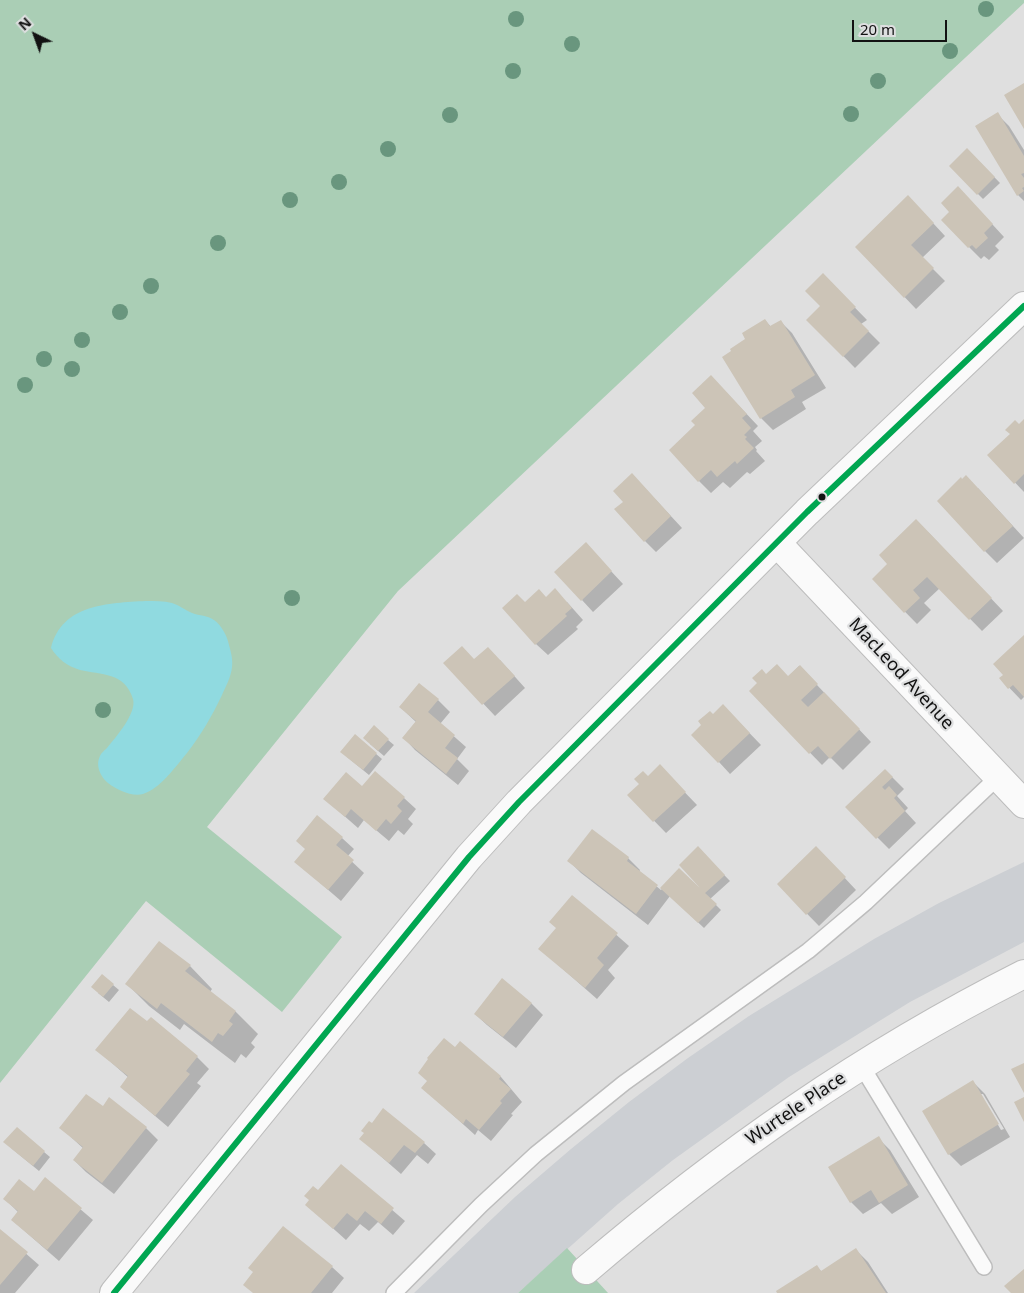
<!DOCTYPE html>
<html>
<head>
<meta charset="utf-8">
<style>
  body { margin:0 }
  #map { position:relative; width:1024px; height:1293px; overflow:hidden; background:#dfdfdf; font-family:"Noto Sans",sans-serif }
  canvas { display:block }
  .north { position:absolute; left:10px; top:10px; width:50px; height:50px; -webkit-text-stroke:4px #dedfe0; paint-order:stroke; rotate:318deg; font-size:14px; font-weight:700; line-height:20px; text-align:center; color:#121212 }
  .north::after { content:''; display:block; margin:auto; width:18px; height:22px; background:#121212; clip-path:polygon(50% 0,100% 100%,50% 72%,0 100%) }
  .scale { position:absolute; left:852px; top:20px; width:95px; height:22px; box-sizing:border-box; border:2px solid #121212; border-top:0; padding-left:6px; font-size:15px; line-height:18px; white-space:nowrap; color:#121212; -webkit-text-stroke:4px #dedfe0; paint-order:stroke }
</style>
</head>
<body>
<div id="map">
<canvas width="1024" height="1293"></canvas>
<div class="north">N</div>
<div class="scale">20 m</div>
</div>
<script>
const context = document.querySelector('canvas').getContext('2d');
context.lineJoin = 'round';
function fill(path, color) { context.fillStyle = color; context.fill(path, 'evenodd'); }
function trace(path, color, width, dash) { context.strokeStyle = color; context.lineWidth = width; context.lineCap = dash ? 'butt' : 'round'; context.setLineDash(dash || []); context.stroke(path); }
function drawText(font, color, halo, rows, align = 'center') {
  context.font = font + ' "Noto Sans",sans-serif'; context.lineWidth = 4.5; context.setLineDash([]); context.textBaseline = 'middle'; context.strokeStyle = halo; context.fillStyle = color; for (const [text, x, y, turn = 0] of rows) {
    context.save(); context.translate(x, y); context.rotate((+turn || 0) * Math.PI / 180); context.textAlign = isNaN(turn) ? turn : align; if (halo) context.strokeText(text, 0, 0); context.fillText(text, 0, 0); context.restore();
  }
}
const built = new Path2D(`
  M1024,862V942L910,1002L789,1077L673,1160L618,1204L518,1293H414L515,1197L571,1149L629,1102L688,1058L749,1016L874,939L939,903Z`);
const green = new Path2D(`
  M0,0H1024V3L951,71L398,591L207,827L342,937L282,1012L146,901L0,1083Z
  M567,1248L608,1293H518Z`);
const water = new Path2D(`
  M146,601C154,601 164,601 172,603C179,605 185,610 192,613C200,616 207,615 214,620C221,625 227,635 229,645C231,652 233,660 232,667C231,677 226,686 222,695C212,716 201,735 187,753C176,766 160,789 143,794C132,797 117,790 108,783C101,777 95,766 100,756C101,753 105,750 107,748C116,737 137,713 133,699C125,672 101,675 80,670C67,666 58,659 51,648C62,604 108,603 146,601Z`);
const shadow = new Path2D(`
  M997,114L1009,126L1024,150V201L1018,195Z
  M967,149L1000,183L983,199L950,166Z
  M970,200L1004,237L995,246L999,250L989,260L984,256L981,259L969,247L951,212Z
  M920,209L945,236L922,258L945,281L916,309L857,247Z
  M823,275L867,320L861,324L880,343L855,368L808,320L822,306Z
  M765,320L771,327L780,321L792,333L826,388L802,402L806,409L773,430L761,418L747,339Z
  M723,389L758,426L753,431L762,441L755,447L757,450L756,451L765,461L750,474L747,472L730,488L723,482L711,493L699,481L697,425Z
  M1024,421V492L989,455Z
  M644,487L682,528L656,552L645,541Z
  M978,488L1024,538L997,563L985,551Z
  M928,532L1003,611L982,631L940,588L924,603L931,610L917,624L873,579Z
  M597,556L623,584L593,612L582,600Z
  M546,598L567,602L583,620L576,627L578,629L548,655L536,644L525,604Z
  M1024,636V697L1021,700L1000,678L1005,675Z
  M475,660H500L525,688L495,716L445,663Z
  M799,666L871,742L843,770L830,757L822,765L750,691L767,675L788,677Z
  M438,700L450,712L440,724L466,747L457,759L469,771L458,785L415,750L404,738L416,722L400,707Z
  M713,716L735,718L761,745L730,774L719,762Z
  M355,736L382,759L369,775L347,757Z
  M388,740L394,745L384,756L370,744Z
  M885,770L904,789L897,796L908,808L905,811L916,823L889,849L847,807Z
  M648,778H671L697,805L666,833L629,795Z
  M363,788L404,798L416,809L408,819L413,824L404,835L398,830L389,841L364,820L358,828L325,799Z
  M342,838L354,849L347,857L364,873L341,901L296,862Z
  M698,848L730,881L710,899L721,910L704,928L670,896L648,925L581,873L569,861L628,858L640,870L639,872L661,890L679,870L699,888L701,886Z
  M828,860L856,890L819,926L778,884Z
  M572,896L629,946L608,970L615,978L597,999L540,949L557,928Z
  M190,966L212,989L210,992L236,1012L258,1034L251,1043L255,1047L246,1058L241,1054L235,1063L184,1024L180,1030L149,1006L127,984Z
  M113,985L119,990L109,1002L98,993Z
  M531,1003L543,1015L516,1048L487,1025L475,1014Z
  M460,1043L501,1077L522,1102L511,1114L513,1115L491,1141L478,1130L475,1135L423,1088Z
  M97,1050L197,1057L209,1069L197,1083L201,1086L168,1127L121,1087L129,1078Z
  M973,1082L985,1094L1010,1137L961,1166L949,1154ZM980,1094H983L1004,1129L1001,1130Z
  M103,1108L146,1128L158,1140L114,1194L86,1172L74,1160L84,1149L61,1128Z
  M878,1138L890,1150L919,1197L892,1214L881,1203L863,1214L851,1202L830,1167Z
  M361,1139L424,1143L436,1154L428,1164L417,1155L401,1174Z
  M11,1148L44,1152L50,1157L39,1171Z
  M341,1166L405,1221L393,1235L378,1222L369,1231L360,1224L346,1240L307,1205Z
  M45,1179L93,1220L59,1261L12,1220L18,1212L5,1199L34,1193Z
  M0,1231L39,1265L15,1293H0Z
  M856,1250L868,1262L888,1293H779L816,1266L822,1272Z
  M332,1267L344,1278L332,1293H253Z`);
const building = new Path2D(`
  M1024,83V129L1004,95Z
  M998,112L1024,156V173L1021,174L1024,178V187L1022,188L1024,191L1017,196L975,126Z
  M967,148L995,177L977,195L949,166Z
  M958,186L993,224L984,233L988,238L976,249L972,245L968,248L941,220L949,212L941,203Z
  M908,195L934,223L911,245L934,268L904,298L855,247Z
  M823,273L856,307L850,312L869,331L843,357L806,320L820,306L805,291Z
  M765,319L770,326L781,320L815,375L791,390L795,397L760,419L722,357L731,351L730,349L745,339L742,333Z
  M711,375L747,414L742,418L751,428L744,435L747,437L745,439L754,448L737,464L735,461L717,477L711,470L698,482L669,450L695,425L691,421L705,408L692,393Z
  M1024,419V474L1014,484L987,455L1010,434L1005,430L1015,420L1019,424Z
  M632,473L671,516L644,542L614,509L623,502L613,491Z
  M966,475L1013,526L984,552L937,501L961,477L962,479Z
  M916,519L992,598L969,620L927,577L913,590L920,598L904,613L872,579L887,564L879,555Z
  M586,542L612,571L581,601L554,572Z
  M555,588L572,608L565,614L567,616L535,645L502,608L517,594L525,602L539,589L546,597Z
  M1024,635V697L1013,685L1008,689L999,678L1003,675L993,664Z
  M462,646L474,659L488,647L515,676L482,705L443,663Z
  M777,664L788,676L800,665L818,684L801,700L808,707L824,692L860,729L830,759L818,746L809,754L749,691L757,683L752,678L762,669L766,674Z
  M419,683L439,699L428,712L455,735L445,748L458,758L446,774L402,738L416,721L399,707Z
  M723,704L750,733L718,763L691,735L701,725L698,721L710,711L713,714Z
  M374,725L389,739L378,751L363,738Z
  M355,734L377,753L363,770L340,752Z
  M660,764L686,792L653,822L627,795L639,784L634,779L643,771L648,776Z
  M885,769L893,777L882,787L885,790L889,786L897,795L894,798L905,811L876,839L845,807Z
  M375,771L405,797L397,806L402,811L391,824L386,819L376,831L351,809L345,817L323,799L346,772L362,786Z
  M317,815L343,837L336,845L354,860L328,890L294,862L305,849L296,841Z
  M592,829L629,857L627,861L658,885L636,914L567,861Z
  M698,846L725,875L705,893L717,904L698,923L660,888L679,868L700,888L679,865Z
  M816,846L846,877L806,915L777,884Z
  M572,895L618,933L597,958L604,965L585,988L538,949L556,928L549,922Z
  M159,941L191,965L185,971L236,1011L229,1021L233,1024L223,1036L218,1033L212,1042L161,1003L157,1009L125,984Z
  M102,974L114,984L103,997L91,987Z
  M502,978L532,1003L503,1037L474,1014Z
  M130,1008L147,1021L151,1017L198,1056L186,1071L190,1074L155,1116L120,1087L128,1076L95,1050Z
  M444,1038L455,1047L460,1041L501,1076L499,1079L511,1089L500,1101L502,1103L479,1130L466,1119L463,1124L421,1088L427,1081L418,1073L428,1059L427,1058Z
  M1024,1063V1093L1011,1069Z
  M973,1080L999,1124L948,1155L922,1111Z
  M86,1094L103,1106L109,1097L147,1127L102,1183L73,1160L83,1147L59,1128Z
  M1024,1097V1122L1014,1102Z
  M383,1108L425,1142L415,1153L404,1145L389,1163L359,1139L364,1133L361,1131L369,1121L372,1123Z
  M17,1127L45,1151L33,1166L3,1142Z
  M879,1136L908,1185L879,1203L871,1190L850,1203L828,1167Z
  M341,1164L394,1208L381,1224L365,1211L357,1221L347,1213L333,1229L305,1205L309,1200L304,1196L313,1186L318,1190Z
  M45,1177L82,1208L47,1250L11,1220L18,1211L3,1199L19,1179L34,1191Z
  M283,1226L333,1266L311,1293H253L243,1285L253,1272L248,1268Z
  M0,1229L28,1252L0,1285Z
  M856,1248L886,1293H777L776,1291L817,1265L821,1271Z
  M1024,1269V1293H1011L1004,1286Z`);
const lane = new Path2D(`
  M861,1065L984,1267
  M394,1293L481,1205L536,1154L624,1083L808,951L866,902L998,777`);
const street = new Path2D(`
  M777,543L1024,804
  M586,1270C723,1153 863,1055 1024,974`);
const secondary = new Path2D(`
  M114,1293L469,857L519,802L807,512L1024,306`);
const bus1 = new Path2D(`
  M114,1293L469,857L519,802L807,512L1024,306`);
const trees = [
  [986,9],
  [516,19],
  [572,44],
  [950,51],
  [513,71],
  [878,81],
  [851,114],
  [450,115],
  [388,149],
  [339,182],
  [290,200],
  [218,243],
  [151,286],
  [120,312],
  [82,340],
  [44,359],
  [72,369],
  [25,385],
  [292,598],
  [103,710]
];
const markers = [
  [822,497,4.5,"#121212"]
];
const streetNames = [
  ["MacLeod Avenue",901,674,47],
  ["Wurtele Place",796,1109,-34]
];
fill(built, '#cccfd3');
fill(green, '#aaceb5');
fill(water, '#90dae0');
fill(shadow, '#0003');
fill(building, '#ccc4b7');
trace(lane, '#bdbdbd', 18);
trace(street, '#bdbdbd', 30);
trace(secondary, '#bdbdbd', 30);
trace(lane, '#fafafa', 15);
trace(street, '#fafafa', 28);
trace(secondary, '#fafafa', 28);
trace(bus1, '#00a651', 6);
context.fillStyle = '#69967e';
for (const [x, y] of trees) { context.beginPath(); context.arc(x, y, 8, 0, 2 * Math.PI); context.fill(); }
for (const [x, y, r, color] of markers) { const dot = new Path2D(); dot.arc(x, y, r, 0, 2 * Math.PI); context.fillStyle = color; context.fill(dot); trace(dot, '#dedfe0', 2); }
drawText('18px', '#121212', '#dedfe0', streetNames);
</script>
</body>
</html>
